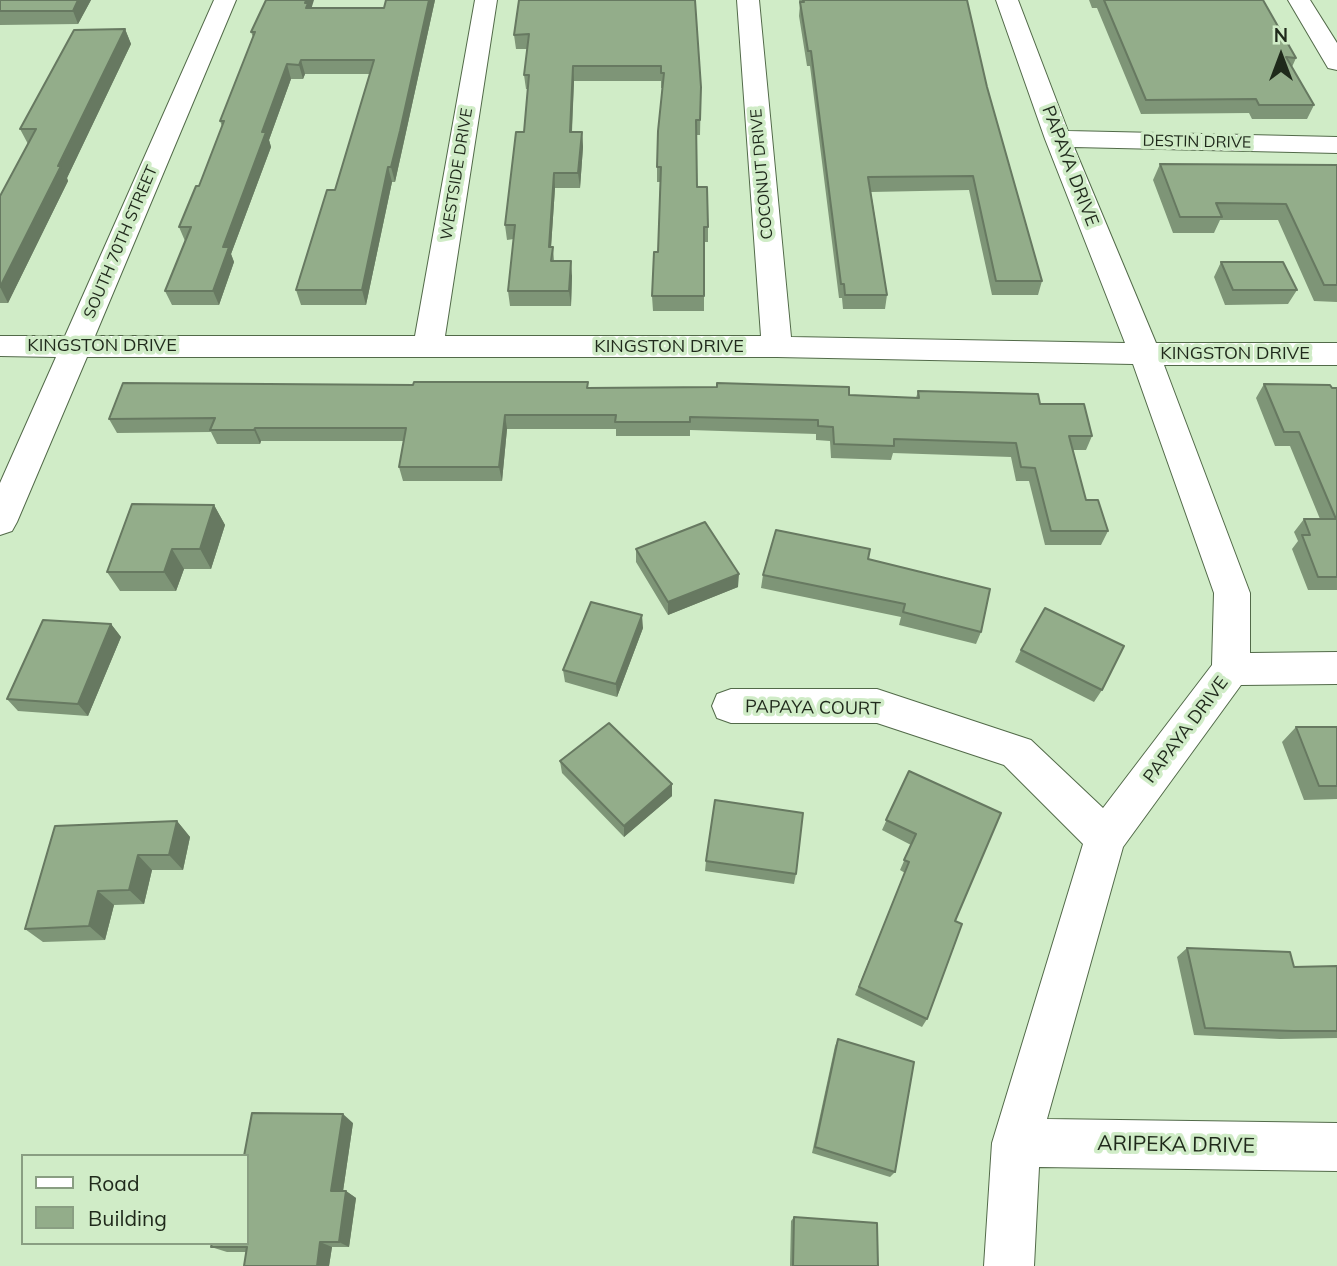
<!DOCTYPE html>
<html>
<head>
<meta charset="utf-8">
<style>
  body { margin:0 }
  #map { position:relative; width:1337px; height:1266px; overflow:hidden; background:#d0ecc7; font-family:Mulish,sans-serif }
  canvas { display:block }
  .legend { position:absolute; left:21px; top:1154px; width:228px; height:91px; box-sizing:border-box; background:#d0ecc7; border:2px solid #899e82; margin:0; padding:9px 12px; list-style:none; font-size:21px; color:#1f291b }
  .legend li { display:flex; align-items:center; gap:14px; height:35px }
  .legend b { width:35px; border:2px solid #899e82 }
  .north { position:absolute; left:1246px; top:21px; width:70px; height:70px; -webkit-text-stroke:5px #d0ecc7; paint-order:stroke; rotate:0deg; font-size:19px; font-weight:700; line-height:28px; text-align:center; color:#1f291b }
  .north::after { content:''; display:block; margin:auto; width:24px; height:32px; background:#1f291b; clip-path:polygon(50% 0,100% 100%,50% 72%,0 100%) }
</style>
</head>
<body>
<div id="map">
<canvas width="1337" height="1266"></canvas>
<ul class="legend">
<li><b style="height:9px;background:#fff"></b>Road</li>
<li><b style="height:19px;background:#93ad8a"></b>Building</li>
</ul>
<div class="north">N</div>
</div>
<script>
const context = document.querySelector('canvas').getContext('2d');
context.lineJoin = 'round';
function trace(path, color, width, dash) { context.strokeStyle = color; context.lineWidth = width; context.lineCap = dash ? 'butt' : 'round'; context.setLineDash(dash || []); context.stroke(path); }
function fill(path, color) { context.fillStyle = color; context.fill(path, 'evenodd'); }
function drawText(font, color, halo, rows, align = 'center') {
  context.font = font + ' Mulish,sans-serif'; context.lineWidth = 7; context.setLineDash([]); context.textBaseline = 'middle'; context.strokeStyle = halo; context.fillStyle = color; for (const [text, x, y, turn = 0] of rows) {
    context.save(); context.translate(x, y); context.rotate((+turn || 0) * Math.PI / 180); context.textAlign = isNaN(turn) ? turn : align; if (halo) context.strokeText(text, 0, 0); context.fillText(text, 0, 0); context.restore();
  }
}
const minor = new Path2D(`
  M214,0H236L95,336H415L475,0H497L445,336H761L737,0H759L791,337L1125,343L1045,139L996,0H1018L1068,131L1337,137V153L1074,147L1156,343H1337V365H1164L1250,593V653L1337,652V684L1241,685L1123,847L1047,1119L1337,1123V1171L1039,1167L1034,1266H984L992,1143L1083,844L1004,765L877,723H731L717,718L712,706L717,694L731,689H877L1031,740L1103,808L1212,665L1214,593L1133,364L777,357H87L17,522L12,531L0,535V483L56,357L0,356V336H65Z
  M1288,0H1310L1337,43V70L1328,68Z`);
const wall = new Path2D(`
  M0,0H91L78,24L0,25Z
  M386,0H435L403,146L395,182H392L366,305H301L296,290L335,190L370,74H305L303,79H291L269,140L271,147L231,254L234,262L219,305H172L165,291L185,241L179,227L199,186L222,126L220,121L253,37L251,32L312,8H384Z
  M695,0L701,87L700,135H696L697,187L708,227V242H704V311H653L652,296L658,252L660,182H657V167L662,88H661V81H574L572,132H582L583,147L580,188H555L551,247H553L554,261L572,276L571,306H510L508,291L514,239L507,240L505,225L524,132L528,89H526L524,75L527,49H516L514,35Z
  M799,0H967L987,87L1042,281L1038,295H992L969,190L871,192L887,295L885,309H843L842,298H839L810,66H807L799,16L800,4Z
  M1089,0H1263L1296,58L1292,67L1314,105L1307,119H1252L1249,113L1141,114L1097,8H1092Z
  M125,29L131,44L67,178L68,181L8,303H0V196L28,144L20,129Z
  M1160,164L1337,165V302L1314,301L1278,220H1220L1214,233H1173L1153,180Z
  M1221,262L1297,290L1288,304L1225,305L1214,277Z
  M1264,384L1337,388V590H1308L1292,549L1298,541L1294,532L1304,519H1320L1290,446H1275L1256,398Z
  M588,388L849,395L916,398L918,391L1040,404L1092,436L1086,450H1073L1086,500L1108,531L1101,545H1045L1029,481H1016L1011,457L893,453L891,460L831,458L830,441L816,440V434L690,430V436H616V429H507L502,481H403L399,467L404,441H261L260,444H217L211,432L117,433L109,419Z
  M214,505L225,525L211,569H184L176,591H120L107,572Z
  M636,549L738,587L668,615L636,562Z
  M868,559L981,632L976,644L899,625L901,617L761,588L763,575Z
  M111,624L121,637L88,716L18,711L7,699Z
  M643,628L617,697L565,682L563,670Z
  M1021,650L1102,690L1094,702L1015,662Z
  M1296,727H1337V799L1304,800L1282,742Z
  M560,761L672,784V796L624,837L562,773Z
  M909,771L955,921L927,1019L922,1027L855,995L905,873L900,870L911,845L882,830Z
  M177,821L190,837L183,870H152L144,904L114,905L105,940L43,942L25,929Z
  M706,861L796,874L794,884L705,871Z
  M1187,948L1294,967L1337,966V1038L1280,1039L1194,1035L1177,957Z
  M838,1039L895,1172L890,1177L812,1153L835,1046Z
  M353,1123L343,1191H346L356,1198L349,1247H332L329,1266H244L247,1252H227L211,1247Z
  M794,1217L878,1266H790L791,1221Z`);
const shadedWall = new Path2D(`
  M78,0H91L78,24L73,11Z
  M306,0H314L310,13V23L305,3Z
  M429,0H435L395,182L391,167Z
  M125,29L131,44L67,178L68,181L8,303L0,287Z
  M301,60L305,74L303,79L299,65Z
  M287,64L291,79L269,140L271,147L231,254L234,262L219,305L213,291L223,247L262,132Z
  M573,66L574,81L571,147L570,132Z
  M582,132L583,147L580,188L578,173Z
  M388,167L392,182L366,305L362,290Z
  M554,173L555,188L550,262L549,247Z
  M571,261L572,276L571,306L569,291Z
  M505,415L507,429L502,481L499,467Z
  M255,428L261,441L260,444L254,430Z
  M214,505L225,525L211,569L200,549Z
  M172,549L184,569L176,591L164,572Z
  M739,574L738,587L668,615V602Z
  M642,615L643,628L617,697L616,684Z
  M111,624L121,637L88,716L78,704Z
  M672,784V796L624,837V826Z
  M177,821L190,837L183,870L169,855Z
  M138,855L152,870L144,904L129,890Z
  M98,891L114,905L105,940L89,926Z
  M343,1114L353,1123L342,1198L331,1191Z
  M346,1191L356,1198L349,1247L339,1242Z
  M320,1242L332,1247L329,1266H317Z`);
const building = new Path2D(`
  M0,0H78L73,11H0Z
  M266,0H306L305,3H308L306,8H384L386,0H429L400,131L391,167H388L362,290H296L327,190H335L374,60H301L299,65L287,64L262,132H266L223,247H229L213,291H165L191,227H179L196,186H199L224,121H220L255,32H251Z
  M519,0H695L701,87L700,120H696L697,187H707L708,227H704V296H652L654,252H658L661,167H657L658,131L664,73H661V66H573L570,132H582L578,173H554L549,247H553L551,261H571L569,291H508L515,225H505L516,132H524L529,75H524L529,34L514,35Z
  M803,0H967L987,87L1042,281H996L973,176L868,177L887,295H845L844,284H841L811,51H808L800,2H804Z
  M1104,0H1263L1296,58L1286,57L1314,105H1259L1256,99L1146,100Z
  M125,29L58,166H61L0,287V196L36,129H20L74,30Z
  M1160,164L1337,165V285H1324L1286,204L1216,203L1222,217H1180Z
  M1221,262H1283L1297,290H1233Z
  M414,382H588L587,388L717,387V383L849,387V395L919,398L918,391L1038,394L1040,404H1084L1092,436H1069L1086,500H1098L1108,531H1051L1035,468L1021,467L1016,443L894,439V446L834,444L833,427L818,426V420L690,417V422H615L616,415H505L499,467H399L406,428H255L254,430H210L215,418L109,419L123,383L413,385Z
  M1264,384L1330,385L1332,388H1337V577H1318L1302,535H1310L1304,519H1336L1299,432H1284Z
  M132,504L214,505L200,549H172L164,572H107Z
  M705,522L739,574L668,602L636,549Z
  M776,530L870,549L868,559L990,589L981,632L903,612L905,604L763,575Z
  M591,602L642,615L616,684L563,670Z
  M1045,608L1124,646L1102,690L1021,650Z
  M43,620L111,624L78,704L7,699Z
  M609,723L672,784L624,826L560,761Z
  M1296,727H1337V786H1319Z
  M909,771L1001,813L955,921L962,924L927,1019L859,987L909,862L904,860L916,834L886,820Z
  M715,800L803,813L796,874L706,861Z
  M177,821L169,855H138L129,890L98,891L89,926L25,929L55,826Z
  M1187,948L1290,952L1294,967L1337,966V1031H1293L1205,1028Z
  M838,1039L914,1062L895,1172L815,1147Z
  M252,1113L343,1114L331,1191H346L339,1242H320L317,1266H244L247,1247H211L212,1243H247V1156H244Z
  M794,1217L877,1223L878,1266H793Z`);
const farStreetnames = [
  ["DESTIN DRIVE",1197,142,1],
  ["WESTSIDE DRIVE",457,174,-81],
  ["COCONUT DRIVE",762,174,-95],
  ["SOUTH 70TH STREET",121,242,-67]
];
const streetNames = [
  ["PAPAYA DRIVE",1070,166,69],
  ["KINGSTON DRIVE",102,346],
  ["KINGSTON DRIVE",669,347],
  ["KINGSTON DRIVE",1235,354],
  ["PAPAYA COURT",813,708,1],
  ["PAPAYA DRIVE",1186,730,-53]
];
const nearStreetnames = [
  ["ARIPEKA DRIVE",1176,1145,1]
];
trace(minor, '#526a49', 2);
fill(minor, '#fff');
fill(wall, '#7e9577');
fill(shadedWall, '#677961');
fill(building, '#93ad8a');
trace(building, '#677961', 2);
drawText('16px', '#1f291b', '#d0ecc7', farStreetnames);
drawText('18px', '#1f291b', '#d0ecc7', streetNames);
drawText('21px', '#1f291b', '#d0ecc7', nearStreetnames);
</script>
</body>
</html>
